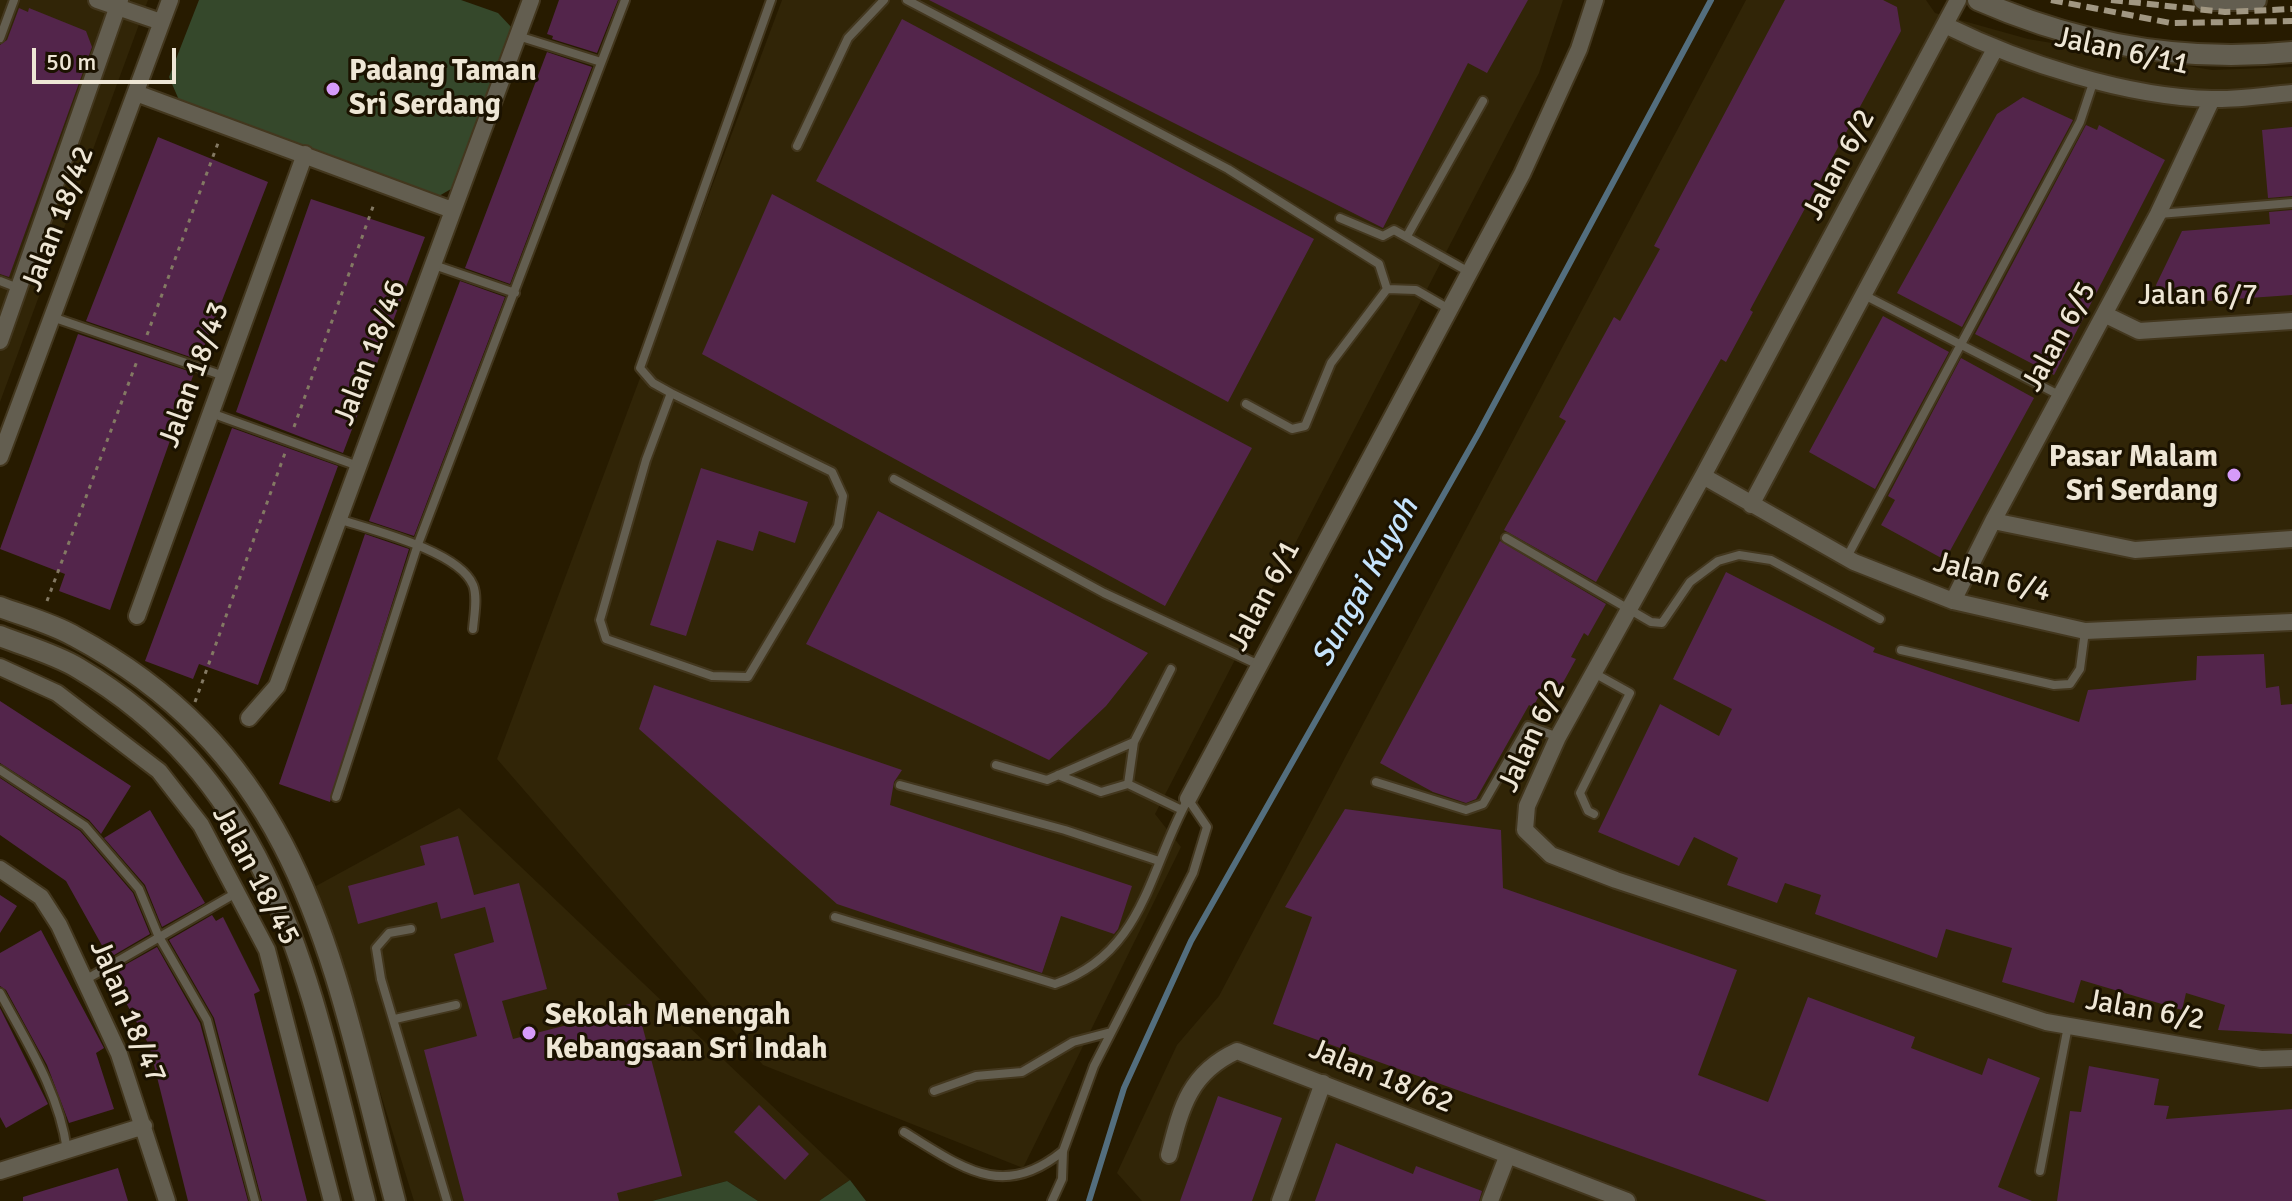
<!DOCTYPE html>
<html>
<head>
<meta charset="utf-8">
<style>
  body { margin:0 }
  #map { position:relative; width:2292px; height:1201px; overflow:hidden; background:#271b00; font-family:Signika,sans-serif }
  canvas { display:block }
  .scale { position:absolute; left:32px; top:48px; width:144px; height:36px; box-sizing:border-box; border:4px solid #eee6d5; border-top:0; padding-left:10px; font-size:24px; line-height:28px; white-space:nowrap; color:#eee6d5; -webkit-text-stroke:6px #1b1200; paint-order:stroke }
</style>
</head>
<body>
<div id="map">
<canvas width="2292" height="1201"></canvas>
<div class="scale">50 m</div>
</div>
<script>
const context = document.querySelector('canvas').getContext('2d');
context.lineJoin = 'round';
function fill(path, color) { context.fillStyle = color; context.fill(path, 'evenodd'); }
function trace(path, color, width, dash) { context.strokeStyle = color; context.lineWidth = width; context.lineCap = dash ? 'butt' : 'round'; context.setLineDash(dash || []); context.stroke(path); }
function drawText(font, color, halo, rows, align = 'center') {
  context.font = font + ' Signika,sans-serif'; context.lineWidth = 6; context.setLineDash([]); context.textBaseline = 'middle'; context.strokeStyle = halo; context.fillStyle = color; for (const [text, x, y, turn = 0] of rows) {
    context.save(); context.translate(x, y); context.rotate((+turn || 0) * Math.PI / 180); context.textAlign = isNaN(turn) ? turn : align; if (halo) context.strokeText(text, 0, 0); context.fillText(text, 0, 0); context.restore();
  }
}
const built = new Path2D(`
  M0,0H148L0,402Z
  M782,0H1563L1539,73L1155,814L1181,847L1023,1168L763,1065L497,759Z
  M1746,0H1926L1935,13L2028,39L2212,70L2292,67V1201H1142L1117,1173L1177,1045L1219,996Z
  M459,808L850,1180L819,1201H758L727,1181L652,1201H414L316,886Z`);
const green = new Path2D(`
  M199,0H461L498,13L513,29L456,186L439,196L179,100L169,77Z
  M850,1180L866,1201H819Z
  M727,1181L758,1201H652Z`);
const stream = new Path2D(`
  M1089,1201L1124,1088L1191,941L1478,434L1711,0`);
const building = new Path2D(`
  M559,0H618L597,53L552,39L553,36L547,34Z
  M929,0H1528L1487,73L1468,63L1383,228Z
  M1785,0H1883L1897,7L1901,31L1750,310L1753,312L1726,362L1721,359L1596,582L1504,530L1566,421L1559,417L1614,317L1620,321L1660,249L1654,246Z
  M19,8L28,12L29,8L86,31L92,47L9,277L0,274V45L7,40Z
  M902,19L1314,239L1228,402L816,181Z
  M547,52L592,67L510,284L465,268Z
  M2023,97L2073,120L1962,327L1897,293L1997,114Z
  M2086,125L2097,130L2099,125L2165,160L2054,375L1975,334Z
  M2292,127V196L2268,198L2262,130Z
  M158,137L268,182L199,360L86,321Z
  M772,194L1252,448L1165,606L702,354Z
  M311,199L425,237L343,453L236,412Z
  M2292,210V295L2163,304L2156,285L2182,231L2270,224L2269,212Z
  M460,281L505,297L414,536L369,521Z
  M1883,316L1949,352L1875,489L1809,452Z
  M78,334L194,373L110,610L59,591L65,574L0,549Z
  M1961,358L2034,398L1945,560L1881,525L1895,500L1888,496Z
  M232,428L338,466L258,685L199,664L193,679L145,661Z
  M701,468L808,502L795,543L759,531L753,551L717,540L686,636L650,625Z
  M878,511L1148,653L1106,706L1049,760L806,644Z
  M365,534L409,549L330,802L279,784Z
  M1500,541L1606,604L1588,636L1584,633L1571,657L1576,659L1560,688L1547,681L1533,707L1529,705L1476,799L1466,803L1433,792L1380,763Z
  M1726,572L1875,648L1873,652L2079,722L2088,690L2196,680L2197,656L2264,654L2266,688L2279,686L2281,705L2292,704V1034L2218,1030L2225,1005L2186,993L2182,1010L2081,980L2074,1003L2002,982L2012,948L1946,929L1937,958L1815,914L1821,895L1785,883L1777,903L1727,885L1738,858L1694,837L1679,866L1598,832L1660,704L1719,736L1732,709L1673,679Z
  M654,685L902,770L894,782L890,805L1132,886L1118,929L1114,934L1061,916L1042,973L837,904L639,729Z
  M0,701L131,786L101,834L89,820L0,763Z
  M0,778L80,831L133,893L150,934L109,958L66,881L0,835Z
  M1345,809L1501,830L1503,888L1737,970L1698,1075L1768,1102L1808,997L1915,1037L1911,1048L1982,1075L1988,1058L2040,1078L1998,1187L2032,1201H1767L1273,1024L1312,917L1285,907Z
  M150,810L205,903L162,927L145,885L104,838Z
  M458,836L474,895L519,883L547,989L502,1001L513,1039L598,1017L597,1013L636,1002L682,1176L617,1193L619,1201H464L424,1050L477,1036L454,954L494,942L485,907L441,919L437,902L358,924L348,886L425,865L420,846Z
  M0,895L17,906L0,933Z
  M212,915L216,921L223,917L260,991L254,994L307,1201H262L214,1018L169,940Z
  M41,930L104,1048L96,1053L114,1109L69,1123L47,1065L6,990L0,986V953Z
  M157,947L200,1023L248,1201H188L149,1045L112,977L118,974L116,970Z
  M0,1008L48,1104L6,1128L0,1117Z
  M2089,1066L2159,1079L2154,1105L2169,1106L2166,1119L2292,1109V1201H2057L2070,1111L2081,1112Z
  M1218,1096L1282,1118L1252,1201H1180Z
  M759,1105L809,1154L785,1180L734,1132Z
  M1336,1143L1413,1174L1416,1166L1482,1191L1479,1201H1315Z
  M118,1168L128,1201H23V1197Z`);
const path = new Path2D(`
  M147,335L218,143
  M294,427L375,201
  M47,601L137,361
  M195,702L285,453`);
const service = new Path2D(`
  M907,0L1228,169L1379,264L1387,289
  M518,36L601,62
  M0,38L14,0
  M797,146L848,38L884,0
  M2159,214L2292,203
  M1340,218L1383,236L1394,230L1469,272
  M1407,236L1483,101
  M434,265L515,293
  M0,281L18,288
  M1864,295L2059,395
  M52,317L224,376
  M671,393L832,472L843,496L838,526L748,677L712,676L606,639L600,620L646,460Z
  M671,393L653,383L640,368L771,0
  M1246,404L1292,429L1305,426L1331,363L1387,289L1416,290L1449,309
  M211,413L358,466
  M894,479L1104,593L1259,665
  M338,519C372,530 459,551 473,585C478,597 474,616 473,629
  M1506,538L1651,622L1662,623L1690,582L1718,561L1739,555L1771,560L1880,619
  M1847,557L2080,122L2094,80
  M1901,650L2054,685L2070,684L2080,669L2085,631
  M1171,669L1134,742L1128,784L1182,810
  M1594,673L1630,693L1580,793L1588,811L1594,814
  M996,765L1047,780L1134,742
  M0,770L85,826L139,889L158,935L207,1020L255,1201
  M1058,775L1101,792L1128,784
  M1376,782L1466,810L1483,804L1528,726L1558,737
  M900,785L1065,830L1159,861
  M336,797L418,544L625,0
  M835,917L1055,984C1144,953 1148,871 1188,799L1207,827L1193,873L1094,1066L1063,1151L1062,1179L1052,1201
  M411,929L389,933L376,948L381,979L447,1201
  M85,980L236,893
  M0,993C27,1043 59,1092 67,1150
  M395,1019L456,1005
  M934,1091L976,1076L1022,1072L1073,1042L1111,1032
  M904,1132C962,1167 1002,1201 1063,1151
  M2040,1171L2068,1026`);
const minor = new Path2D(`
  M97,0L161,22
  M1958,0L1703,476L1558,737L1527,806L1525,830L1551,855L1616,880L2046,1022L2261,1059L2292,1058
  M1947,26C2022,63 2127,97 2212,99C2238,100 2266,95 2292,93
  M136,93L452,210
  M2106,315L2139,331L2292,321
  M0,341L120,0
  M0,457L170,0
  M1703,476L1854,562L1953,601L2085,631L2292,622
  M1751,505L1995,49
  M1993,521L2135,550L2292,539
  M1953,601L1993,521L2158,214L2212,99
  M137,616L305,154
  M0,667L57,693L159,771L201,825L267,950L332,1201
  M249,718L277,686L531,0
  M1188,799L1522,174L1579,49L1595,0
  M0,869L41,897L59,925L119,1054L167,1201
  M1169,1155C1181,1108 1189,1073 1237,1051L1627,1201
  M0,1171L144,1126
  M1280,1201L1323,1083
  M1490,1201L1507,1157`);
const tertiary = new Path2D(`
  M1978,0C2078,44 2183,63 2292,52
  M2204,0H2256
  M0,607C24,616 51,623 74,636C308,761 333,968 395,1201
  M0,636C25,646 55,654 78,668C281,788 311,993 365,1201`);
const rail = new Path2D(`
  M2051,0L2171,23L2292,21
  M2111,0L2225,12L2292,9`);
const markers = [
  [333,89,8,"#d69bfa"],
  [2234,475,8,"#d69bfa"],
  [529,1033,8,"#d69bfa"]
];
const streetNames = [
  ["Jalan 6/11",2122,52,12],
  ["Jalan 6/2",1840,165,-62],
  ["Jalan 18/42",59,219,-69],
  ["Jalan 6/7",2198,296],
  ["Jalan 6/5",2060,337,-61],
  ["Jalan 18/46",371,353,-69],
  ["Jalan 18/43",195,375,-70],
  ["Jalan 6/4",1992,578,15],
  ["Jalan 6/1",1265,596,-62],
  ["Jalan 6/2",1533,736,-65],
  ["Jalan 18/45",255,876,62],
  ["Jalan 6/2",2145,1011,10],
  ["Jalan 18/47",127,1012,67],
  ["Jalan 18/62",1381,1077,22]
];
const poiNames = [
  ["Padang Taman",349,72],
  ["Sri Serdang",349,106],
  ["Pasar Malam",2218,458,"right"],
  ["Sri Serdang",2218,492,"right"],
  ["Sekolah Menengah",545,1016],
  ["Kebangsaan Sri Indah",545,1050]
];
const waterNames = [
  ["Sungai Kuyoh",1366,583,-61]
];
fill(built, '#312507');
fill(green, '#35482b');
trace(stream, '#536e7e', 6);
fill(building, '#53254b');
trace(service, '#43371e', 12);
trace(minor, '#43371e', 20);
trace(tertiary, '#43371e', 24);
trace(path, '#837963', 3, [4, 6]);
trace(service, '#635e50', 8);
trace(minor, '#635e50', 16);
trace(tertiary, '#635e50', 20);
trace(rail, '#a19782', 6, [12, 6]);
for (const [x, y, r, color] of markers) { const dot = new Path2D(); dot.arc(x, y, r, 0, 2 * Math.PI); context.fillStyle = color; context.fill(dot); trace(dot, '#1b1200', 3); }
drawText('30px', '#eee6d5', '#1b1200', streetNames);
drawText('bold 30px', '#eee6d5', '#1b1200', poiNames, 'left');
drawText('italic 32px', '#c5e3fc', '#1b1200', waterNames);
</script>
</body>
</html>
